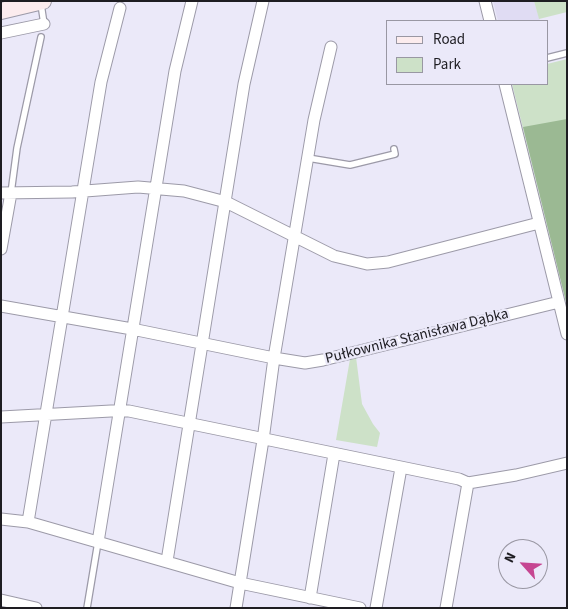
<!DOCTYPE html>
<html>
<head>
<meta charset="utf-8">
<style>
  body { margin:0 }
  #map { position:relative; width:568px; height:609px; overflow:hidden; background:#ebe9f9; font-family:"Source Sans 3",sans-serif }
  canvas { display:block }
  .frame { position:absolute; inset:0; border:2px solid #1e1d22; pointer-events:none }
  .legend { position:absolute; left:386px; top:20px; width:162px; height:65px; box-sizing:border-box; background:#ebe9f9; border:1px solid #9997a3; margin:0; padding:6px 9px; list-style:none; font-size:15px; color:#1e1d22 }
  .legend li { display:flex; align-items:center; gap:10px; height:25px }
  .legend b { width:25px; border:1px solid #9997a3 }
  .north { position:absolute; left:498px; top:539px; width:50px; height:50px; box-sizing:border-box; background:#ebe9f9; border:1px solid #9997a3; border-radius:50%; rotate:296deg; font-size:14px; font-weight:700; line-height:20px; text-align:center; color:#1e1d22 }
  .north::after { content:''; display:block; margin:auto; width:18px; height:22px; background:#c64692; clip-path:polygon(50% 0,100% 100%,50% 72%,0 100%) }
</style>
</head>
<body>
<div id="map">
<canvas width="568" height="609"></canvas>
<div class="frame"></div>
<ul class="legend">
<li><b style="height:6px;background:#fcecee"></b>Road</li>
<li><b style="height:14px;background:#cde1c8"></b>Park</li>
</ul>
<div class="north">N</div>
</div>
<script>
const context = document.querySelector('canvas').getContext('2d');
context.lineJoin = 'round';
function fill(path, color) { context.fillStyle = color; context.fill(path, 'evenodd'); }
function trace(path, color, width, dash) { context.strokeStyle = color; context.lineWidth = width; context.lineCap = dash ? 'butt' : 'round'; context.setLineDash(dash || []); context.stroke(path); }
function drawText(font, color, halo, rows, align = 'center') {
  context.font = font + ' "Source Sans 3",sans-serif'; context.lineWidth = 4.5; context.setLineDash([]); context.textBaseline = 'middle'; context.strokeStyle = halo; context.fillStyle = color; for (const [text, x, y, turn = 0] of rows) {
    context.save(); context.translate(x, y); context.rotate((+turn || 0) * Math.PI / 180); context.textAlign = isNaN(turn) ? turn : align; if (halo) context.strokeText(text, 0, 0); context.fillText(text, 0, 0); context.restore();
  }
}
const built = new Path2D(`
  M493,1H534L540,21H498Z`);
const green = new Path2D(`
  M534,1H567V12L539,19Z
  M567,59V306L512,84H547V64Z
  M356,357L362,404L373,424L380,433L377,447L336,440L350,359Z`);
const forest = new Path2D(`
  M567,119V306L523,127Z`);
const service = new Path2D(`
  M41,4L44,24
  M547,58L567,53
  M308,158L350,165L395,154L394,149
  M11,193L17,148L41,37
  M87,608L98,542`);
const minor = new Path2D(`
  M485,1L490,21
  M1,33L44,24
  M505,84L567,334
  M1,193L72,192L138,187L184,191L226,202L334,256L367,264L388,262L539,223
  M1,249L11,193
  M1,306L132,329L274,358L305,363L323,360L559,302
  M1,417L111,411H129L459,479L468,483
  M1,519L28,522L240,583L360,608
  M28,522L101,82L120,8
  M98,542L175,71L192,1
  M167,561L244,84L263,1
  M310,598L334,454
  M1,600L36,608
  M236,608L263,440L274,358L314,120L331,47
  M376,608L401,468
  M446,608L468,483L516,475L567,463`);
const secondary = new Path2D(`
  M1,11L43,1`);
const streetNames = [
  ["Pułkownika Stanisława Dąbka",417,337,-14]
];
fill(built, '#e0dcf3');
fill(green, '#cde1c8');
fill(forest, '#9bb993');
trace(service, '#9c9aa8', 8);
trace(minor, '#9c9aa8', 13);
trace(secondary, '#9c9aa8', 18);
trace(service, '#fff', 5.5);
trace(minor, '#fff', 11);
trace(secondary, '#fcecee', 16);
drawText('15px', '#1e1d22', '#ebe9f9', streetNames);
</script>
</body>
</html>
